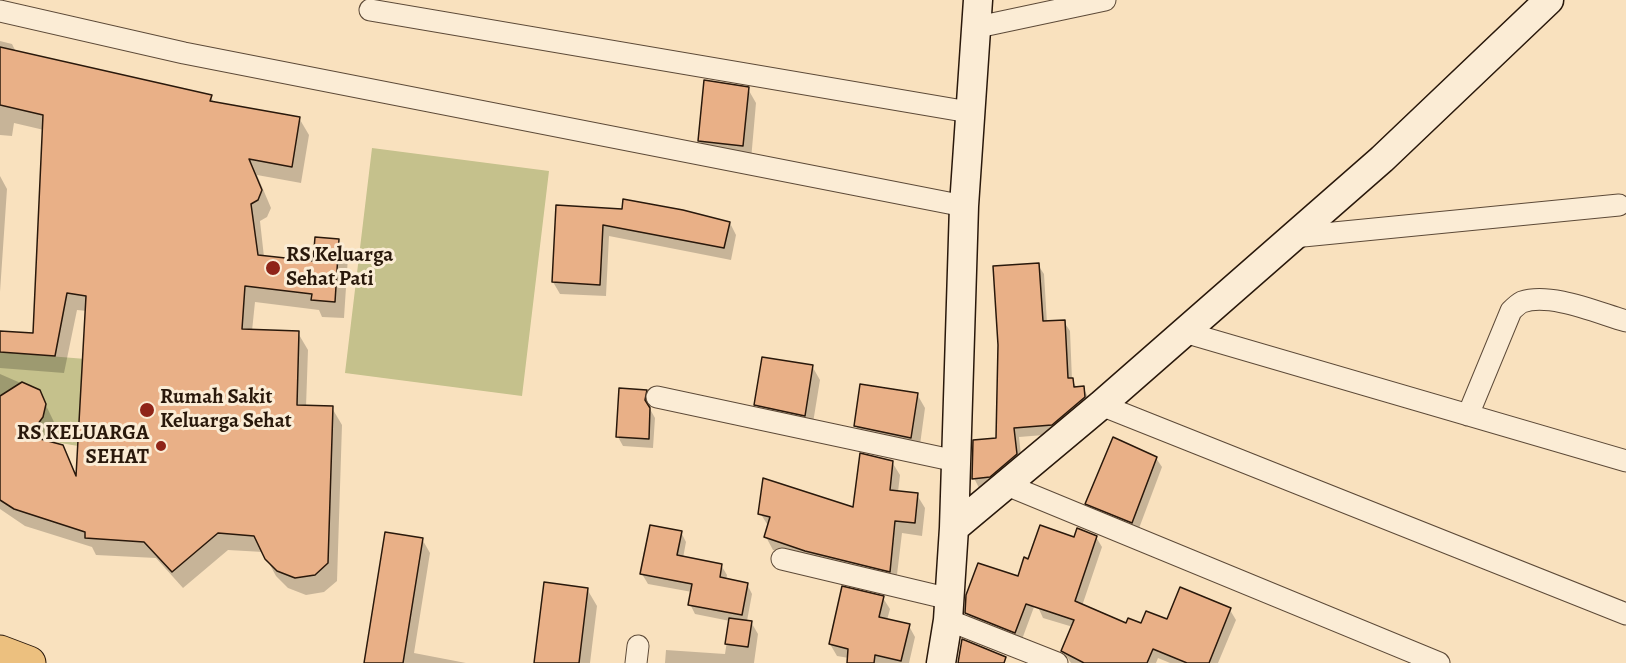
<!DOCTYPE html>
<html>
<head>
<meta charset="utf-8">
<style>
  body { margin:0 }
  canvas { display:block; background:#f9e1be }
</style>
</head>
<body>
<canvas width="1626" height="663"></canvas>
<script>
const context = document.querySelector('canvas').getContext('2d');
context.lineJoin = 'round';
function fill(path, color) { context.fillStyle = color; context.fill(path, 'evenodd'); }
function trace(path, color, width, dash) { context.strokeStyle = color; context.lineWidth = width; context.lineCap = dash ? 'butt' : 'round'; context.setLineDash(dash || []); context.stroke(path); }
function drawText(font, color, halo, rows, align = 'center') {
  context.font = font + ' Alegreya,serif'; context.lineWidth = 6; context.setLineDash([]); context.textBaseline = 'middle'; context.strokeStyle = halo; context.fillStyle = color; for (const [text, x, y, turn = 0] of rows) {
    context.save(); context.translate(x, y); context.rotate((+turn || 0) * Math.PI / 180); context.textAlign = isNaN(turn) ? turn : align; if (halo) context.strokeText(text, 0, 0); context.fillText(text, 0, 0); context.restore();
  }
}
const green = new Path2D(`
  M372,148L549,171L522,396L345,373Z
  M0,352L110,361L82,371L78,446L49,441L31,433C44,416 48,410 40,390C23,382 15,386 0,396Z`);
const shadow = new Path2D(`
  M0,41L12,44L16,52L211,97L214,103L299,118L309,135L301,183L257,175L271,208L267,217L260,221L264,257L315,263L338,240L348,257L344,318L322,317L319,310L255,302L252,331L298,333L308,350L306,407L332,408L342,425L337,581L324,592L306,595L288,588L276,576L263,552L228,550L183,588L156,558L96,555L92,547L25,526L0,509V374L39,391L54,422L52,435L47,442L62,446L77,476L87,311L77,310L64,373L0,368V332L35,335L44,130L14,123L12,136L0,135Z
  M748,89L756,103L751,160L707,154L699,140Z
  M0,176L7,189L0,292Z
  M557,207L730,223L736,235L731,260L609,236L606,296L560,294L553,282Z
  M1038,265L1044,274L1047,323L1064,322L1070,331L1072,380L1077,388L1083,387L1088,397L1089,407L1057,434L1019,437L1022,464L995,486L979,488L974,478L998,439Z
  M812,366L820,380L812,429L764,419L756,404Z
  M646,391L651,400L650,409L655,418L653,448L623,446L618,437Z
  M917,394L925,408L919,452L864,440L856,426Z
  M1156,458L1162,467L1138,531L1093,513L1087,503Z
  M892,462L900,475L898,492L917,495L925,508L922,536L902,533L896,583L813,564L773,550L766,537L769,527L760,513L855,509Z
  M681,532L686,542L683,558L721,565L727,575L726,580L747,584L752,594L747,621L751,622L758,634L754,663H665L666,650L725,654L730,621L695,614L690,604L692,592L648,584L642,574Z
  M1096,537L1102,547L1082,606L1126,625H1141L1230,610L1236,620L1218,663H1170L1158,658L1156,663H1071L1063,651L1073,627L1043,618L1038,607L1037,599L1021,642L972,623L967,613L1018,578L1029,561L1075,539Z
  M422,539L430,553L414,653L466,663H366Z
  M587,589L597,606L590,663H536Z
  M883,598L890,609L887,620L909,626L915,637L909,663H848L849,658L837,656L830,644Z`);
const building = new Path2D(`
  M0,47L212,95L210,101L300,117L292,167L249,159L262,190L258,200L251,204L258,255L313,261L315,237L339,239L335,302L311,300L312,294L245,286L242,329L299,331L297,405L333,406L328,563L315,575L295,578L277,571L265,559L254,536L218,533L172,572L144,542L85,538V532L14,509L0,500V396L22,382L40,390L46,404L43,417L29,436L63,445L76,476L86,296L67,293L55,356L0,352V331L33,333L43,115L0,105Z
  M704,80L749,87L743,146L698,141Z
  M623,199L683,210L730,222L724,248L603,225L600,285L552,282L556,205L622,209Z
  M1039,263L1043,321L1065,320L1068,378H1073L1074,387L1084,386L1085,397L1052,425L1014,428L1017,454L990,477L972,479L973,440L996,438L998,345L993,266Z
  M762,357L813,365L805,416L754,405Z
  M860,384L918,393L911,438L854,426Z
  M619,388L647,390L645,400L650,408L649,439L616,437Z
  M1113,437L1157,457L1132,523L1085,504Z
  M860,453L893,461L890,490L918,493L915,523L895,521L890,572L805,551L764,537L770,517L758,514L763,478L853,507Z
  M650,525L682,531L677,555L722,564L720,577L748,583L742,615L688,605L692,584L640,574Z
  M1040,525L1074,537L1077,528L1097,536L1075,601L1126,623L1128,618L1141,623L1146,611L1167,619L1180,587L1231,608L1209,663H1187L1153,649L1147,663H1084L1061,651L1074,620L1026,604L1015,633L965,613L966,595L978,563L1018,576L1024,557L1028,559Z
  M385,532L423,538L403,663H364Z
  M544,582L588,588L579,663H534Z
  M842,586L884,596L879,617L910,624L901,661L875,655L874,663H847L848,649L829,644Z
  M729,618L752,621L748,647L725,644Z
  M962,639L1006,657L1004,663H958Z`);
const street = new Path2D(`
  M370,10L969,112
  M0,11L184,53L964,206
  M978,27L1105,0
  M1293,237L1619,205
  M1184,332L1626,461
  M657,397L956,461
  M1101,405L1626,614
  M1468,415L1511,311C1514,308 1518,304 1522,302C1550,292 1598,313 1626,321
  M1007,485L1439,663
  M782,559L950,599
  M948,620L1057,663
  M636,663L638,646`);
const secondary = new Path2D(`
  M954,528L1101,405L1382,159L1549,0
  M941,663L948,620L954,528L964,206L978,0`);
const primary = new Path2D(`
  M0,652L29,663`);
const markers = [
  [273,268,8,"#8f2418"],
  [147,410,8,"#8f2418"],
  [161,446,6,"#8f2418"]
];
const poiNames = [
  ["RS Keluarga",286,256],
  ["Sehat Pati",286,280],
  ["Rumah Sakit",160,398],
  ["Keluarga Sehat",160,422],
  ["RS KELUARGA",149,434,"right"],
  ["SEHAT",149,458,"right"]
];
fill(green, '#c5c18c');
fill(shadow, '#0003');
fill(building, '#e9b087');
trace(building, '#29180b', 1.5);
trace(street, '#5d4a38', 23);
trace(secondary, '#29180b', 31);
trace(primary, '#29180b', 35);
trace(street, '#fbecd5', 21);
trace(secondary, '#fbecd5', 28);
trace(primary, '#ecc07f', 33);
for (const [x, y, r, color] of markers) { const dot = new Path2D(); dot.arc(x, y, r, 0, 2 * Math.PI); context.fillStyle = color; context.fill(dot); trace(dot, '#fbecd5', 2); }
drawText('bold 21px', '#29180b', '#fbecd5', poiNames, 'left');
</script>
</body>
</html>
